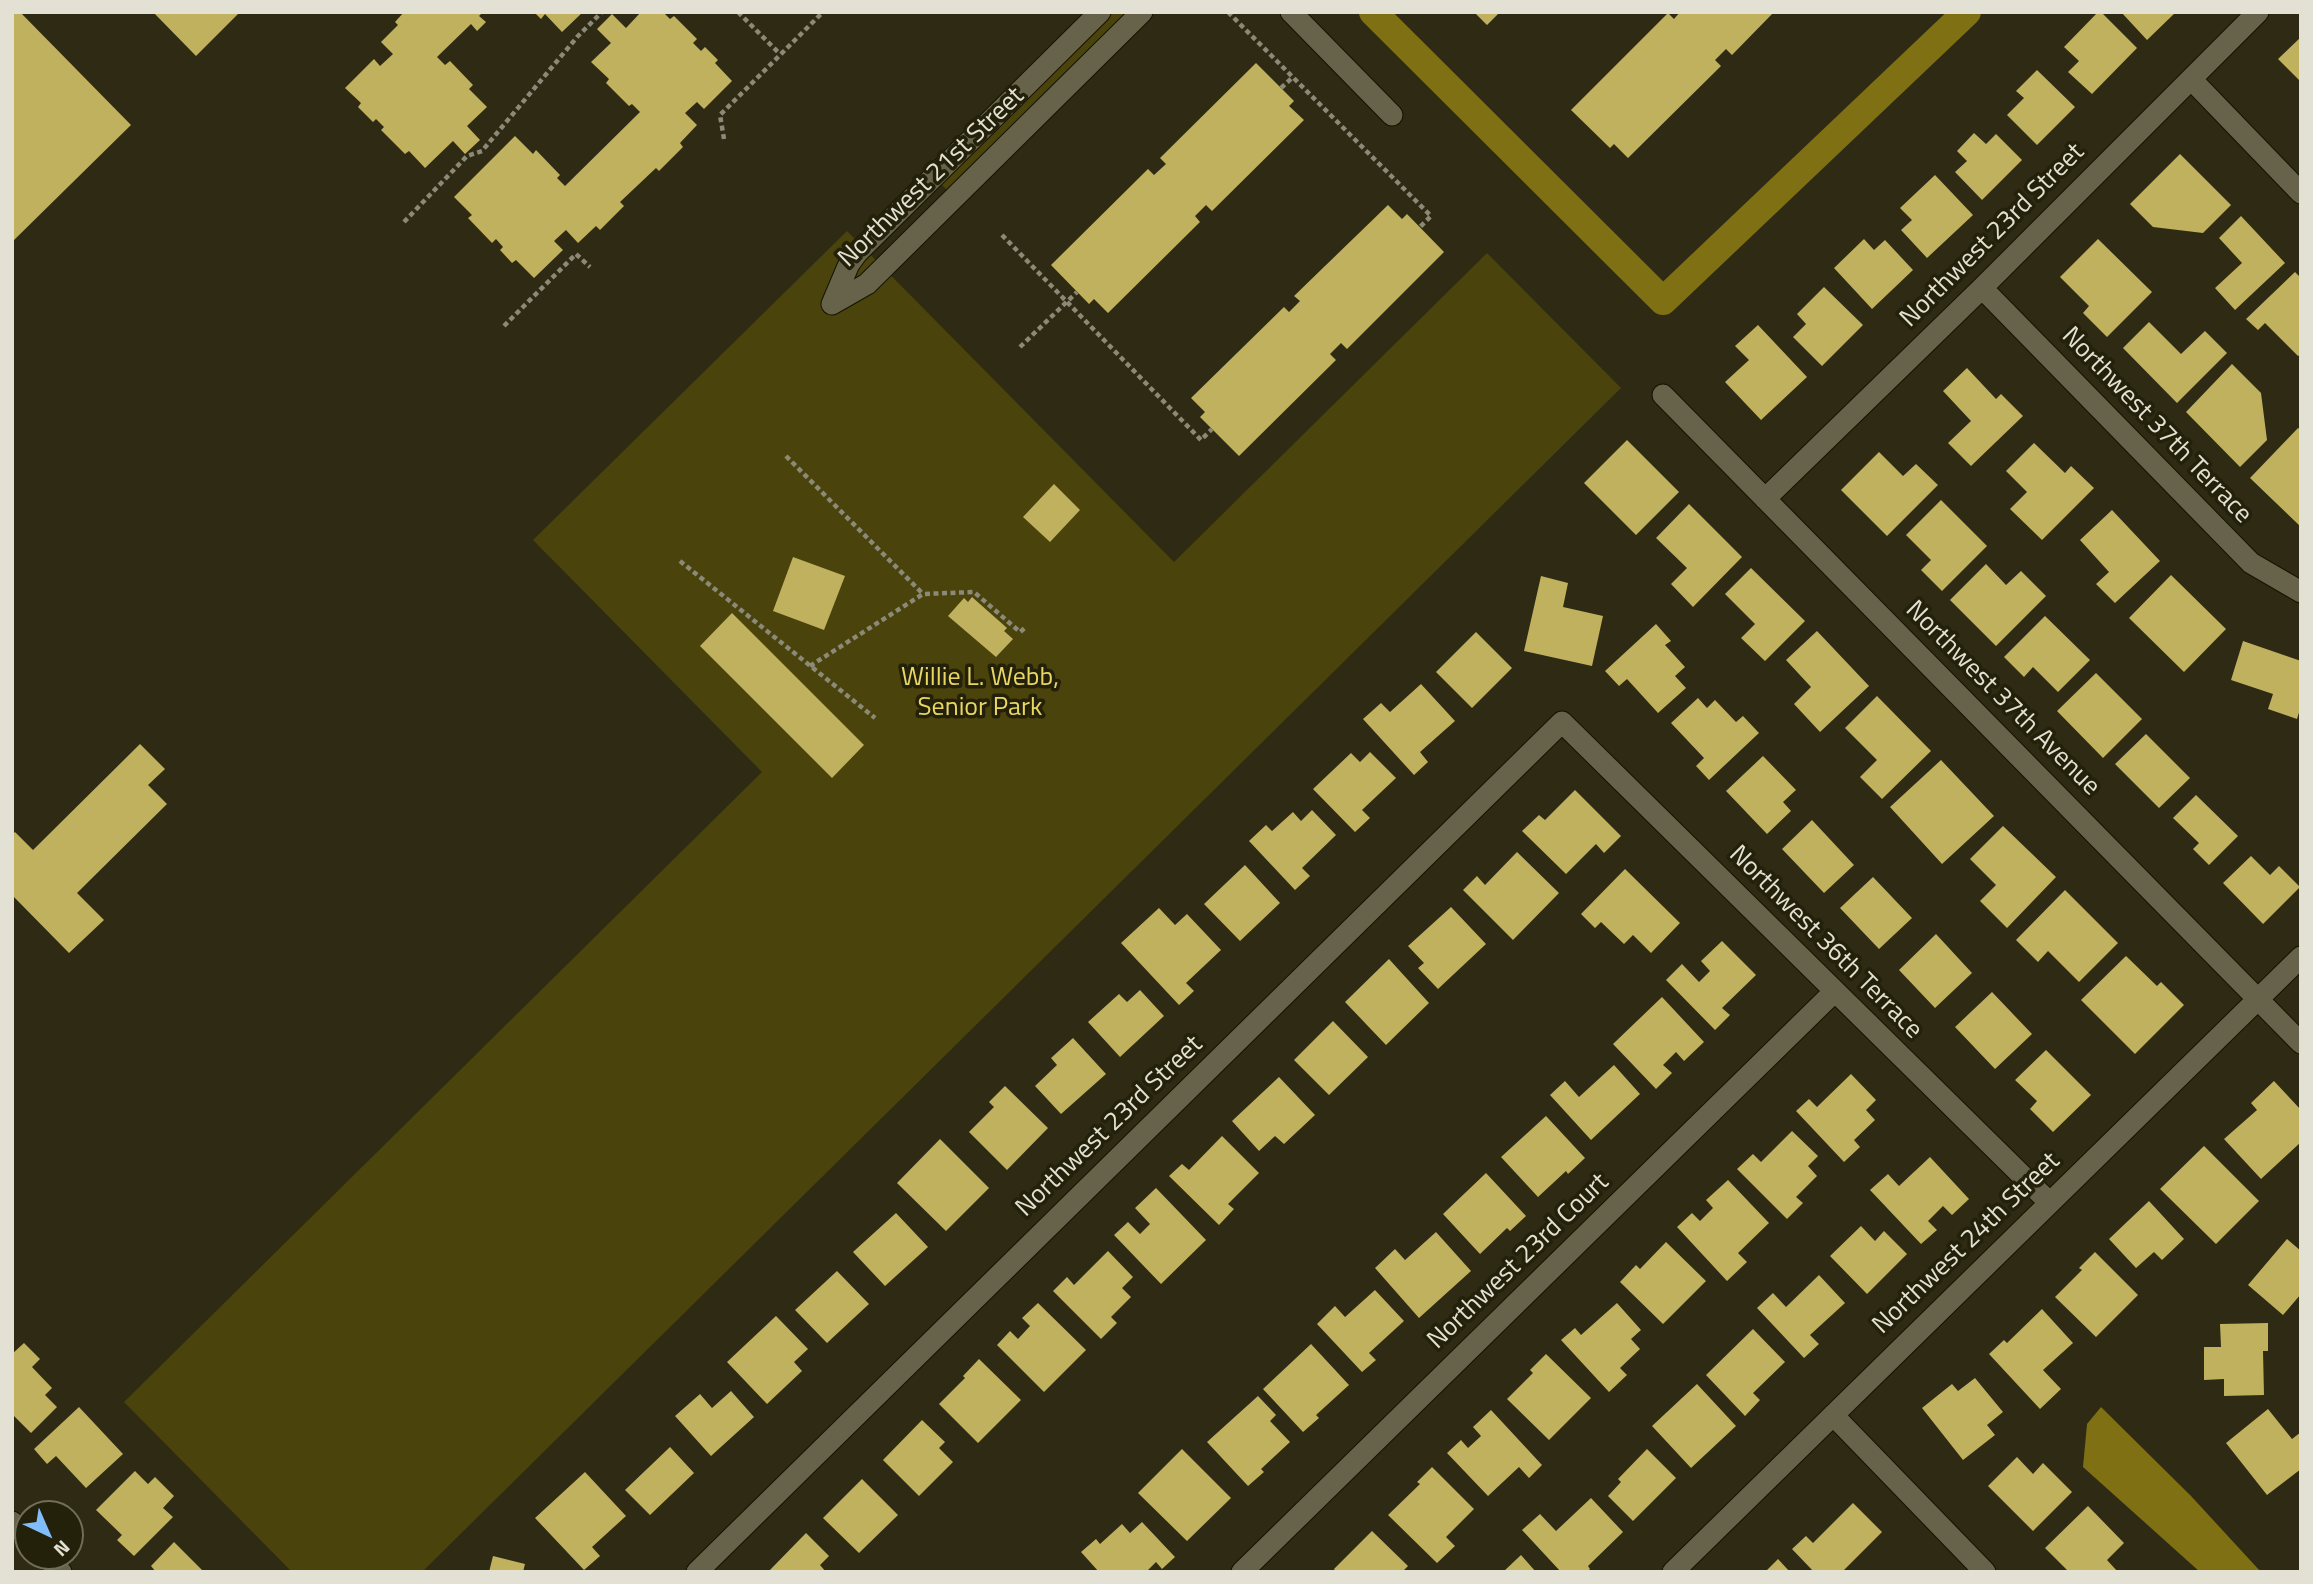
<!DOCTYPE html>
<html>
<head>
<meta charset="utf-8">
<style>
  body { margin:0 }
  #map { position:relative; width:2313px; height:1584px; overflow:hidden; background:#2e2a14; font-family:"Titillium Web",sans-serif }
  canvas { display:block }
  .frame { position:absolute; inset:0; border:14px solid #e3e1d3; pointer-events:none }
  .north { position:absolute; left:14px; top:1500px; width:70px; height:70px; box-sizing:border-box; background:#24210a; border:2px solid #706e5a; border-radius:50%; rotate:136deg; font-size:19px; font-weight:700; line-height:28px; text-align:center; color:#e3e1d3 }
  .north::after { content:''; display:block; margin:auto; width:24px; height:32px; background:#80bdfa; clip-path:polygon(50% 0,100% 100%,50% 72%,0 100%) }
</style>
</head>
<body>
<div id="map">
<canvas width="2313" height="1584"></canvas>
<div class="frame"></div>
<div class="north">N</div>
</div>
<script>
const context = document.querySelector('canvas').getContext('2d');
context.lineJoin = 'round';
function fill(path, color) { context.fillStyle = color; context.fill(path, 'evenodd'); }
function trace(path, color, width, dash) { context.strokeStyle = color; context.lineWidth = width; context.lineCap = dash ? 'butt' : 'round'; context.setLineDash(dash || []); context.stroke(path); }
function drawText(font, color, halo, rows, align = 'center') {
  context.font = font + ' "Titillium Web",sans-serif'; context.lineWidth = 7; context.setLineDash([]); context.textBaseline = 'middle'; context.strokeStyle = halo; context.fillStyle = color; for (const [text, x, y, turn = 0] of rows) {
    context.save(); context.translate(x, y); context.rotate((+turn || 0) * Math.PI / 180); context.textAlign = isNaN(turn) ? turn : align; if (halo) context.strokeText(text, 0, 0); context.fillText(text, 0, 0); context.restore();
  }
}
const green = new Path2D(`
  M1112,12H1130L951,188L946,189L942,185L943,179Z
  M847,231L1174,562L1487,253L1621,388L422,1572H292L124,1402L762,772L533,540Z`);
const water = new Path2D(`
  M2101,1407L2191,1496L2261,1572H2200L2083,1467L2087,1424Z`);
const canal = new Path2D(`
  M1373,12L1663,301L1967,12`);
const building = new Path2D(`
  M12,12H20L131,125L12,242Z
  M153,12H240L196,56Z
  M404,12H483L479,16L486,22L477,31L471,24L437,57L445,65L450,61L473,85L469,89L487,107L467,126L480,140L465,154L453,141L425,168L409,151L405,154L381,130L384,127L376,119L373,122L358,107L361,103L345,88L374,59L380,66L393,54L381,42L398,25L395,22Z
  M534,12H583L562,32L545,14L541,19Z
  M641,12H663L670,19L674,16L697,39L693,43L701,51L705,47L718,60L715,63L732,81L704,109L697,102L685,113L697,125L680,143L683,147L659,171L656,168L620,202L624,206L600,230L596,226L578,243L566,230L554,241L563,250L534,278L516,260L512,263L500,250L503,247L496,239L492,243L468,218L472,215L454,197L515,136L533,154L536,150L560,175L557,178L565,186L640,112L632,104L629,106L606,83L609,79L591,62L611,43L597,29L612,14L626,28Z
  M1474,12H1500L1487,25Z
  M1680,12H1774L1732,55L1726,49L1715,60L1721,66L1628,158L1614,144L1610,148L1571,110L1668,13L1674,19Z
  M2098,12H2101L2137,48L2092,94L2068,72L2079,61L2064,47Z
  M2121,12H2176L2147,40Z
  M2301,37V82L2278,59Z
  M1256,63L1294,101L1289,106L1304,120L1212,211L1206,205L1195,216L1200,222L1108,313L1094,299L1089,304L1051,265L1148,169L1154,175L1166,164L1160,158Z
  M2037,70L2075,107L2037,145L2007,115L2024,98L2016,91Z
  M1974,133L1986,144L1996,134L2022,160L1982,200L1955,172L1967,161L1957,151Z
  M2180,154L2231,205L2203,233L2153,227L2130,204Z
  M1935,175L1973,215L1927,258L1901,230L1912,220L1900,208Z
  M1388,205L1402,219L1407,214L1444,252L1347,349L1341,343L1330,354L1336,360L1239,456L1200,417L1205,412L1191,398L1284,307L1289,312L1300,301L1294,296Z
  M2241,216L2285,263L2235,310L2215,288L2242,263L2219,238Z
  M1864,239L1874,250L1885,240L1913,270L1872,309L1834,268Z
  M2098,239L2152,292L2107,337L2083,313L2089,306L2060,277Z
  M2295,272L2301,278V354L2298,356L2265,323L2258,330L2246,319Z
  M1824,287L1863,325L1822,366L1793,337L1806,324L1797,314Z
  M2149,322L2181,354L2205,331L2227,353L2177,403L2123,348Z
  M1758,325L1807,377L1761,420L1725,382L1749,360L1735,346Z
  M2232,364L2261,393L2267,440L2240,467L2186,412Z
  M1967,368L1996,399L2001,394L2023,416L1971,466L1948,443L1971,421L1943,391Z
  M2298,428L2301,430V527L2250,478Z
  M1627,440L1679,492L1636,535L1584,483Z
  M2034,443L2065,473L2071,466L2094,488L2042,540L2010,509L2027,492L2006,471Z
  M1879,452L1903,476L1916,464L1938,485L1887,536L1841,490Z
  M1054,484L1080,510L1050,542L1023,517Z
  M1941,500L1987,546L1942,591L1921,570L1931,560L1906,535Z
  M1689,504L1742,557L1693,607L1671,584L1687,568L1656,538Z
  M2112,510L2160,561L2115,603L2096,584L2109,572L2080,540Z
  M793,557L845,576L824,630L773,611Z
  M1986,564L2006,585L2021,571L2046,596L1996,646L1950,600Z
  M1751,568L1805,621L1765,661L1741,638L1755,624L1725,594Z
  M2171,575L2226,629L2184,672L2129,618Z
  M1541,576L1568,583L1563,607L1603,616L1592,666L1524,651Z
  M972,597L1007,628L1004,631L1013,639L996,657L948,616L964,598L968,602Z
  M732,613L864,745L832,778L700,646Z
  M2045,616L2090,660L2058,692L2033,667L2024,677L2004,657Z
  M1656,624L1671,641L1665,645L1685,667L1675,676L1686,688L1658,713L1627,679L1619,686L1605,671Z
  M1817,631L1869,686L1820,732L1794,704L1811,687L1786,660Z
  M1476,632L1512,668L1472,708L1436,672Z
  M2243,641L2301,661V706L2297,719L2268,709L2273,694L2231,680Z
  M2096,673L2142,719L2103,758L2057,711Z
  M1421,684L1455,721L1420,752L1428,762L1414,775L1363,719L1381,703L1390,712Z
  M1877,696L1931,751L1882,799L1860,777L1877,760L1845,728Z
  M1698,698L1707,708L1715,700L1736,722L1743,716L1759,733L1709,780L1696,766L1704,758L1671,723Z
  M2146,734L2190,778L2159,808L2115,764Z
  M140,744L165,769L148,785L167,804L77,893L104,920L69,953L12,895V835L15,832L33,850Z
  M1370,752L1396,778L1362,810L1370,818L1355,832L1313,789L1351,753L1360,762Z
  M1763,756L1796,790L1783,802L1791,811L1767,834L1726,791Z
  M1941,760L1994,816L1942,864L1890,807Z
  M1575,790L1621,836L1604,853L1596,844L1566,874L1522,831L1539,815L1545,820Z
  M2196,795L2238,836L2209,865L2193,849L2199,843L2173,818Z
  M1312,810L1336,835L1302,868L1310,876L1295,890L1249,841L1266,825L1272,831L1293,812L1301,821Z
  M1812,820L1854,865L1824,893L1782,849Z
  M2003,826L2056,877L2007,928L1980,901L1996,885L1970,859Z
  M1517,852L1559,893L1513,940L1463,890L1477,876L1485,885Z
  M2251,856L2270,875L2279,866L2300,887L2263,924L2223,883Z
  M1245,865L1280,903L1240,941L1204,904Z
  M1625,869L1680,923L1651,953L1633,935L1624,944L1601,922L1595,928L1581,914Z
  M1873,877L1912,918L1879,949L1840,908Z
  M2065,890L2118,943L2079,982L2048,951L2038,962L2016,940Z
  M1451,907L1486,944L1438,989L1418,968L1424,963L1408,946Z
  M1159,908L1175,925L1187,914L1221,950L1186,983L1194,991L1179,1005L1121,943Z
  M1936,934L1972,973L1935,1008L1899,970Z
  M1722,941L1756,975L1722,1008L1730,1015L1715,1030L1666,980L1682,964L1699,982L1710,971L1701,961Z
  M2126,956L2157,986L2161,982L2184,1005L2135,1054L2081,1000Z
  M1389,959L1429,1003L1386,1045L1345,1002Z
  M1140,990L1164,1016L1120,1057L1088,1022L1119,994L1127,1002Z
  M1992,992L2032,1034L1995,1069L1955,1027Z
  M1662,997L1704,1042L1684,1061L1676,1052L1663,1065L1672,1073L1656,1089L1613,1044Z
  M1333,1021L1368,1057L1329,1095L1294,1060Z
  M1073,1038L1106,1074L1061,1114L1035,1086L1057,1065L1051,1058Z
  M2046,1050L2091,1095L2053,1132L2030,1109L2037,1101L2015,1080Z
  M1614,1065L1640,1094L1591,1140L1550,1095L1565,1081L1579,1097Z
  M1851,1074L1876,1100L1866,1110L1875,1120L1854,1140L1860,1147L1844,1162L1796,1111L1809,1099L1817,1107Z
  M1279,1077L1315,1115L1284,1144L1275,1136L1259,1151L1232,1121Z
  M2274,1081L2301,1110V1142L2261,1179L2224,1139L2257,1110L2251,1103Z
  M1005,1086L1048,1128L1007,1170L969,1132L994,1107L989,1102Z
  M1546,1116L1585,1158L1568,1174L1566,1171L1538,1197L1501,1157Z
  M1792,1131L1818,1156L1808,1166L1817,1176L1796,1197L1803,1203L1787,1219L1737,1169L1753,1154L1761,1162Z
  M1222,1136L1259,1173L1228,1204L1234,1209L1219,1225L1169,1176L1182,1164L1189,1170Z
  M940,1139L989,1188L946,1231L897,1183Z
  M2204,1146L2259,1201L2216,1244L2160,1189Z
  M1930,1157L1969,1199L1952,1215L1943,1206L1928,1221L1937,1230L1921,1244L1870,1190L1888,1174L1899,1186Z
  M1486,1173L1526,1216L1510,1231L1507,1228L1480,1254L1443,1214Z
  M1728,1180L1769,1223L1738,1253L1747,1262L1727,1281L1677,1227L1692,1213L1700,1221L1713,1208L1706,1200Z
  M1156,1188L1206,1240L1161,1284L1114,1235L1128,1222L1140,1234L1150,1224L1135,1208Z
  M2149,1201L2184,1239L2162,1260L2154,1252L2136,1268L2109,1239Z
  M896,1213L928,1247L885,1286L853,1252Z
  M1861,1226L1875,1241L1884,1231L1907,1254L1867,1294L1830,1256Z
  M1436,1232L1471,1271L1419,1318L1375,1268L1395,1249L1405,1260Z
  M2287,1239L2301,1251V1294L2283,1315L2248,1285Z
  M1666,1242L1706,1281L1663,1324L1620,1282L1636,1265L1640,1269Z
  M1108,1251L1133,1277L1122,1288L1131,1297L1111,1317L1117,1323L1101,1339L1053,1291L1067,1277L1074,1285Z
  M2095,1252L2138,1295L2096,1337L2055,1297L2082,1270L2079,1268Z
  M837,1271L869,1304L827,1343L795,1310Z
  M1819,1275L1845,1303L1810,1335L1819,1344L1804,1358L1757,1308L1773,1293L1786,1307Z
  M1375,1290L1404,1321L1369,1353L1376,1360L1362,1372L1317,1324L1335,1306L1345,1317Z
  M1038,1303L1086,1350L1044,1392L997,1345L1010,1331L1018,1339L1030,1326L1022,1318Z
  M1617,1303L1641,1330L1631,1339L1640,1349L1620,1368L1627,1375L1609,1392L1561,1340L1575,1328L1581,1335Z
  M2042,1309L2073,1343L2043,1370L2061,1389L2040,1409L1989,1354L2004,1340L2007,1343Z
  M776,1316L808,1349L794,1362L802,1371L767,1404L727,1362Z
  M2268,1323V1351H2263L2264,1395L2224,1396V1379L2204,1380V1347H2221L2220,1324Z
  M1753,1329L1785,1362L1753,1393L1760,1400L1745,1416L1706,1375Z
  M24,1343L40,1359L32,1367L52,1388L45,1395L57,1407L31,1433L12,1414V1354Z
  M1311,1344L1349,1385L1316,1415L1319,1418L1303,1432L1263,1389Z
  M1546,1354L1591,1398L1549,1440L1507,1399L1533,1373L1530,1370Z
  M979,1359L1021,1400L978,1443L939,1404L965,1378L963,1376Z
  M1975,1378L2003,1412L1987,1425L1995,1435L1963,1460L1922,1408L1952,1384L1958,1391Z
  M1697,1384L1736,1426L1691,1468L1652,1426Z
  M731,1391L754,1417L711,1456L675,1416L700,1394L712,1408Z
  M1258,1396L1276,1415L1270,1421L1290,1442L1261,1469L1264,1472L1248,1486L1207,1442Z
  M79,1407L123,1454L86,1488L56,1456L47,1464L34,1449Z
  M2268,1409L2292,1439L2301,1432V1469L2267,1495L2226,1443Z
  M1491,1410L1542,1465L1529,1478L1519,1467L1488,1496L1447,1453L1461,1440L1468,1448L1481,1436L1473,1427Z
  M922,1420L945,1442L939,1448L953,1462L919,1496L883,1460Z
  M670,1447L694,1473L650,1515L625,1490Z
  M1182,1449L1231,1498L1187,1541L1138,1493Z
  M1647,1449L1676,1478L1633,1521L1608,1496L1621,1482L1618,1479Z
  M2017,1457L2033,1474L2043,1463L2072,1492L2033,1531L1988,1486Z
  M1432,1467L1474,1509L1446,1537L1455,1546L1437,1563L1388,1515L1420,1484L1417,1482Z
  M135,1471L148,1484L155,1477L174,1496L163,1508L173,1517L134,1556L117,1540L122,1535L96,1510Z
  M585,1472L626,1516L592,1547L600,1556L584,1570L535,1518Z
  M862,1479L898,1515L859,1553L823,1518Z
  M1591,1498L1623,1532L1588,1566L1590,1569L1587,1572H1561L1522,1530L1540,1514L1556,1531Z
  M1853,1503L1882,1532L1842,1572H1814L1792,1549L1806,1536L1813,1543Z
  M2088,1506L2124,1543L2107,1560L2118,1572H2069L2045,1548Z
  M1142,1522L1175,1557L1162,1569L1156,1562L1146,1572H1099L1081,1552L1096,1539L1100,1544L1122,1524L1130,1533Z
  M1372,1531L1408,1566L1402,1572H1336L1334,1569Z
  M806,1533L829,1556L820,1565L826,1572H768Z
  M174,1542L204,1572H156L151,1566Z
  M1521,1555L1536,1572H1503Z
  M493,1556L525,1564L523,1572H489Z
  M1778,1559L1790,1572H1765Z`);
const path = new Path2D(`
  M738,12L780,54
  M1228,12L1431,216L1420,227
  M1281,88L1293,77
  M724,139L720,115L823,12
  M404,222L467,156L482,151L578,36L602,12
  M1002,235L1201,440L1212,429
  M504,326L576,254L590,267
  M1020,347L1077,292
  M786,456L923,594
  M680,561L875,718
  M810,666L923,594L974,592L1020,632L1026,627`);
const street = new Path2D(`
  M1291,12L1392,115
  M2191,79L2301,193
  M1982,288L2251,563L2301,592
  M832,304L867,284L1142,12
  M832,304L849,264L857,253L1100,12
  M1663,395L2301,1043
  M1765,499L1982,288L2258,12
  M1833,1415L1985,1572
  M12,1522L28,1538
  M45,1556L61,1572
  M697,1572L1562,722L2050,1203
  M1242,1572L1834,992
  M1673,1572L2301,957`);
const streetNames = [
  ["Northwest 21st Street",932,178,-44],
  ["Northwest 23rd Street",1993,236,-45],
  ["Northwest 37th Terrace",2156,426,46],
  ["Northwest 37th Avenue",2002,699,45],
  ["Northwest 36th Terrace",1825,943,45],
  ["Northwest 23rd Street",1110,1127,-44],
  ["Northwest 24th Street",1967,1244,-44],
  ["Northwest 23rd Court",1519,1262,-44]
];
const parkNames = [
  ["Willie L. Webb,",980,679],
  ["Senior Park",980,709]
];
fill(green, '#4b430c');
fill(water, '#7f7014');
trace(canal, '#7f7014', 28);
fill(building, '#c0b15e');
trace(street, '#161300', 23);
trace(path, '#8c8977', 4.5, [5, 3.5]);
trace(street, '#67634a', 21);
drawText('26px', '#e3e1d3', '#24210a', streetNames);
drawText('26px', '#e9d663', '#24210a', parkNames);
</script>
</body>
</html>
